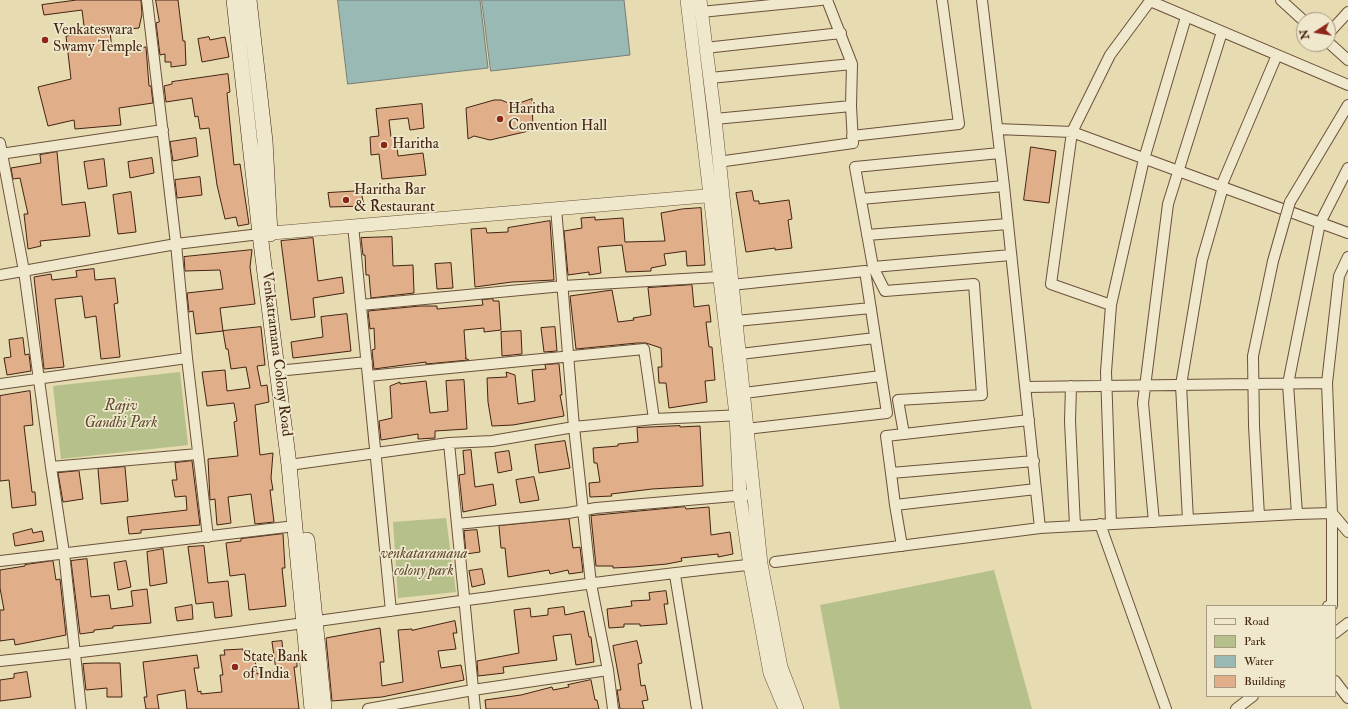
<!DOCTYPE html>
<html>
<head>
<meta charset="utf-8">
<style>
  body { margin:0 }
  #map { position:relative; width:1348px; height:709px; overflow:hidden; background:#e6dbb1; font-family:"IM FELL Double Pica",serif }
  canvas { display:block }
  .legend { position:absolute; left:1206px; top:605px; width:130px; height:92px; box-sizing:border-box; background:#efe8cc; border:1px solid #aa9982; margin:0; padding:5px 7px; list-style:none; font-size:12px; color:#432312 }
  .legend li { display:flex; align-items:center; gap:8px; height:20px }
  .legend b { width:20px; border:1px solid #aa9982 }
  .north { position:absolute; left:1296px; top:12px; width:40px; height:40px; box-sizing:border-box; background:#efe8cc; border:1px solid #aa9982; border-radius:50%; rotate:258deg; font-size:11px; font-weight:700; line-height:16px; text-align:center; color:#432312 }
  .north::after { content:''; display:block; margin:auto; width:14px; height:18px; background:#8f2418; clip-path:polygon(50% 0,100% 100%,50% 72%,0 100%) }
</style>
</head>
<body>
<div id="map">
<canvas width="1348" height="709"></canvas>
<ul class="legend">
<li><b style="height:5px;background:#efe8cc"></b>Road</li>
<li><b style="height:11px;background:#b6c08b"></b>Park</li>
<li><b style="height:11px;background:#99b9b5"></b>Water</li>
<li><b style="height:11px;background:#e0af89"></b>Building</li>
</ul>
<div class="north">N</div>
</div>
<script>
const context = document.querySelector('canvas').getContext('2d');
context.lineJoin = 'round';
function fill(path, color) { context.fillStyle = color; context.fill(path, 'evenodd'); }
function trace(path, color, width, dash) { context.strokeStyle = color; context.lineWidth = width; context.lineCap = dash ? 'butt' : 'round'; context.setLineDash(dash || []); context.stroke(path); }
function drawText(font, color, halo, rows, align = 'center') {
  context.font = font + ' "IM FELL Double Pica",serif'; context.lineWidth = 3.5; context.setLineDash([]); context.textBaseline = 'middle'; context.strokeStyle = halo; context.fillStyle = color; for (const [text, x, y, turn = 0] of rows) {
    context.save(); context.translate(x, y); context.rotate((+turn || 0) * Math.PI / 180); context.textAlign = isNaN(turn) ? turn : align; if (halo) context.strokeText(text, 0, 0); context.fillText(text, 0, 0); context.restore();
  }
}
const green = new Path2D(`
  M180,372L188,445L61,459L53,386Z
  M446,518L456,592L398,598L393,522Z
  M994,570L1032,709H840L820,605Z`);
const water = new Path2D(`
  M338,0H480L488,68L348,84Z
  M482,0H624L630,55L491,71Z`);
const building = new Path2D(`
  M77,0H141L142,14L139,28L110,31L112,50L146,47L149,86H151L153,103L119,108L121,125L75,129L74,120L48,126L38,87L71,79L66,36L85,34L82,10L44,15L42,5Z
  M156,0H178L183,41H185L186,65L171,67V62H165V54L160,55L156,23L159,22Z
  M209,37L210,40L225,37L229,57L202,62L198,39Z
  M228,74L230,92L227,93L234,165L240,164L249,224L238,226L236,217L225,219L217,185L209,128L200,129L198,116L195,117L192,98L166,102L164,86L172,84V82Z
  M532,99L533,130L490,140L474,136L468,139L466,108L494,100H501L513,105Z
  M422,104L424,128L410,130L408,118L389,120L391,137L396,136L398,156L423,153L426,175L382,179L379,154L371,155L370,137L379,136L376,109Z
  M196,138L198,156L173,161L170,142Z
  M1031,147L1056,151L1049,203L1024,200Z
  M57,152L62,205L85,202L90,236L40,241L41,246L28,249L24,214H28L20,178L13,179L11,168L41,163L40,155Z
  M152,158L154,173L130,178L128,162Z
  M104,159L107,186L88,189L84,162Z
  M200,177L202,195L177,198L175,180Z
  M361,191L364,206L330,207L328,193Z
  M752,191L754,201H759V204L789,200L792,219L788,220L792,248L775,250V248L746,252L736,193Z
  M131,192L136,232L118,234L113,195Z
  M701,208L705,265L687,266L686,251L664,254L666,265L651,268V271L626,272L622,245L598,247L601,273L589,275V272L568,275L564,231L582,228L581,218L595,217V220L623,218L625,242L665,241L661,213L682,209Z
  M550,221L554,280L512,282L475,287L471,229L486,228L487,233L508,232V228Z
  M392,237L393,266L413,265L414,293L371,298L369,275H366L365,255H363L361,238Z
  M313,238L318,281L342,277L344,293L313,298L315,317L291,320L281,241Z
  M252,250L250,267L255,304L220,308L223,331L196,334L193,311L189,312L187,293L223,289L220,270L185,271L184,257Z
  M451,263L453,288L437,289L435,264Z
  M94,269L95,280L115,278L118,303L114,304L120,357L101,359L96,316L85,318L82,296L55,299L64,367L44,369L34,277L51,274L52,280L77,277L76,271Z
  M692,285L694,307L709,305L711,322H706L709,347H712L715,380L705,381L707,402L669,408L666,383H659L658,367H662L661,348L646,343H637L576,349L570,296L612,290L618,322L634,320L633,318L651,315L648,288Z
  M493,299V301H499L501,330L484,332V328L464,330L466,358H465L469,360L426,364V362L374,369L372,350L375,349L374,328L370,329L368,311L420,306H437V309L483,305L482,300Z
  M347,314L351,351L293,358L291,342L323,337L321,317Z
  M261,327L265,365L257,366L261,386L267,385L269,402L255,405L260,455L273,453L271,478L273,490H270L274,522L255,524L251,494L228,497L231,523L217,525L215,499L210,500L208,459L238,456L234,422L237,421L234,403L207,406L202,372L225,370L227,391L250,388L246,367L231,369L228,349H226L223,331Z
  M555,327L557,351L544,352L541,328Z
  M521,331L522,354L502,356L501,332Z
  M23,338L25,355L29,354L31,371L7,375L4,358L11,357L9,340Z
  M559,364L562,395H560L564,416L513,425L492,426L488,402L487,378L507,377L506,372L515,375L518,404L535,401L532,370L546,369L545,365Z
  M464,380L467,429L435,431V438L418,439V434L381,440L379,421L392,418L390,386L400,382V384L426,381L430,413L448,411L446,381Z
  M30,391L33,425L24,426L32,492H35L36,505L12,508L9,480L0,481V396Z
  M680,426V427L700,426L703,486L652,489L611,494L612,496L590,497L589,483L600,482L597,463H594L593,448L618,446V444L638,442L637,428Z
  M565,441L570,468L539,473L535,445Z
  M471,450L475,487L493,484L496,505L463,512L459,475L465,474L463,451Z
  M509,451L512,470L498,473L495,453Z
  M192,461L200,525L141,530V533L129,534L127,517L187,510L186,496L175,497L172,480H177L175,463Z
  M125,467L128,501L101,504L98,469Z
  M79,471L83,499L63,502L58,473Z
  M534,477L539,500L520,503L516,480Z
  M685,507L686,509L709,507L711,535L730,532L733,554L718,557V554L681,558L682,561L667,564L633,567L613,568V566H596L591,516Z
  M569,519L573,548L580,547L583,572L569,574L568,570L550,574L549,570L508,577L505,548H501L499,526Z
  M32,529L33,533L42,531L44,541L15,546L13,534Z
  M477,530L480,552L466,554L464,531Z
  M283,534L285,568H282L286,606L249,610L245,574L230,576L226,543L241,541V539Z
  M204,546L208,583L228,581L232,616L215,618L213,602L196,604L188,547Z
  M163,549L167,583L150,586L147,552Z
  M87,559L91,597L109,595L111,609L133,606L131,591L147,589L151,623L113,626V628L94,630V632L80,634L71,561Z
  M53,561L56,580L60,579L66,635L15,645L14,639L0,641V610H4L0,588V570L25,566V565Z
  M126,561L131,587L118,590L114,563Z
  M482,569L485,584L472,587L469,571Z
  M666,591L668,604H664L667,624L640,626V624H624V627L609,628L607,609L632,606L631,601L650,600L649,593Z
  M192,605L193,619L177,621L175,608Z
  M564,607L565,615L584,611L589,637H591L594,662L576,665L571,634L553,636L557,660L503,667L504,673L478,676L477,661L519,653L514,610L530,608L531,617L548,615V609Z
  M455,621L457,633H453L456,649L438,651L441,668L461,665L464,680L382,697L332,701L326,638L380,628L384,662H380L382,686L403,682L398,630L412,629V630Z
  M282,641L283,654H297V667H294L299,709H187L185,690L157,695L159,709H146L144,697H147L143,662L197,655L199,668H194L198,692L201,691V694L222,692L220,675H223L220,655H225L224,650L243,649V653L254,652L257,674L276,670L272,642Z
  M637,641L642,663L638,664L641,686L645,685L648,700L642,701L644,709H620L617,690H621L613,646Z
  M96,663H120L122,697H107V688L86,690L83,664Z
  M27,672L31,697L0,701V680L14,678V674Z
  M591,680L595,700H597L599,709H486L485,700L521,695L552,687L553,690L569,687L568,685Z`);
const minor = new Path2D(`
  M147,0L176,244L187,358L208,537
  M982,0L1004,186L1040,528
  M1151,0L1150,1L1348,85
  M1281,0L1304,21
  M701,12L821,0
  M1328,34L1348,12
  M1328,42L1348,60
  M705,48L841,33
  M710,78L852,64L827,0
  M715,119L851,106L852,64
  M997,129L1072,132L1348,233
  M852,136L959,124L942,0
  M0,143L24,271L51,467
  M1000,153L855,167L873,267L1011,255
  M0,154L163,130
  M718,162L853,143L851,106
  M861,199L1004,186
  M1290,202L1348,105
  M556,208L574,427L591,584L608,670L613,709
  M353,225L391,611
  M867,235L1008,224
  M873,267L885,291L974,284L982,395L898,400L904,434
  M0,275L176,244L260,234
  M731,285L865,271L887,413L746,429
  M361,305L563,286L718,277
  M1111,305L1051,284L1072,132L1110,55L1150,1
  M736,321L871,308
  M732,355L875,338
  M287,370L367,362
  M368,376L644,349L654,419
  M0,384L187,358
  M1071,386L1070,421L1075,526
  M1025,387L1327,383
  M744,393L881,376
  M449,443L475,709
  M289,465L449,443L492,441L574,427L654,419L743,415
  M891,473L886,436L1029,420
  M895,505L891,473L1034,461
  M1297,514L1288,384L1320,223L1348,168
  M1259,516L1254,426L1253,356L1273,261L1285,219
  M1188,520L1181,385L1202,260L1223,187V182L1277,55
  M1154,522L1143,403L1168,204L1222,32
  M457,524L568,513L596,508L746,495
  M1100,524L1166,709
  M1111,524L1106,372L1111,305L1144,159L1186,17
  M902,546L895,505L1036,489
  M0,561L295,526
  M775,562L1040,528L1297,514L1332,513L1348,532
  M675,575L697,709
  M1328,606L1332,605V513L1327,383L1339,276L1348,257
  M1335,633L1348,623
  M0,661C253,635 504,590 757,564
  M1335,681L1348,698
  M81,709L64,553L51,467L198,454
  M368,709L473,690L608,670
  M1236,709L1253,696`);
const tertiary = new Path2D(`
  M687,0L736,415L740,496L750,565L770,673L785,709
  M700,0L715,119L761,564L781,667L797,709
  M260,234L717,195`);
const secondary = new Path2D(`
  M234,0L260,234L289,465L312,709
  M249,0L265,141L270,234
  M307,540L324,709`);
const minorBridge = new Path2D(`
  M1285,219L1290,202`);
const markers = [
  [45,40,4,"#8f2418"],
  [500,119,4,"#8f2418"],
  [384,145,4,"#8f2418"],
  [346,200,4,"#8f2418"],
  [235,667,4,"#8f2418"]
];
const poiNames = [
  ["Venkateswara",53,31],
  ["Swamy Temple",53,48],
  ["Haritha",508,110],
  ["Convention Hall",508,127],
  ["Haritha",392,145],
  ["Haritha Bar",354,191],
  ["& Restaurant",354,208],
  ["State Bank",243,658],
  ["of India",243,675]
];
const streetNames = [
  ["Venkatramana Colony Road",276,354,83]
];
const parkNames = [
  ["Rajiv",121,407],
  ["Gandhi Park",121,424],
  ["venkataramana",424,555],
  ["colony park",424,572]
];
fill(green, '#b6c08b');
fill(water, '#99b9b5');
trace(water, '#777d74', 1);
fill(building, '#e0af89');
trace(building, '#432312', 1);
trace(minor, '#6c513a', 12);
trace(tertiary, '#6c513a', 14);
trace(secondary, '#432312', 16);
trace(minor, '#efe8cc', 10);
trace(tertiary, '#efe8cc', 13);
trace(secondary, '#efe8cc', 15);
trace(minorBridge, '#6c513a', 12, []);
trace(minorBridge, '#efe8cc', 10);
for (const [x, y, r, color] of markers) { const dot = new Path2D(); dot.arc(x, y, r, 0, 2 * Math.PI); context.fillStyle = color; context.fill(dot); trace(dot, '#efe8cc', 1.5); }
drawText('15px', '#432312', '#efe8cc', poiNames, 'left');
drawText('15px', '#432312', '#efe8cc', streetNames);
drawText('italic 15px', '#604a30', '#efe8cc', parkNames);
</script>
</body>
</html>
